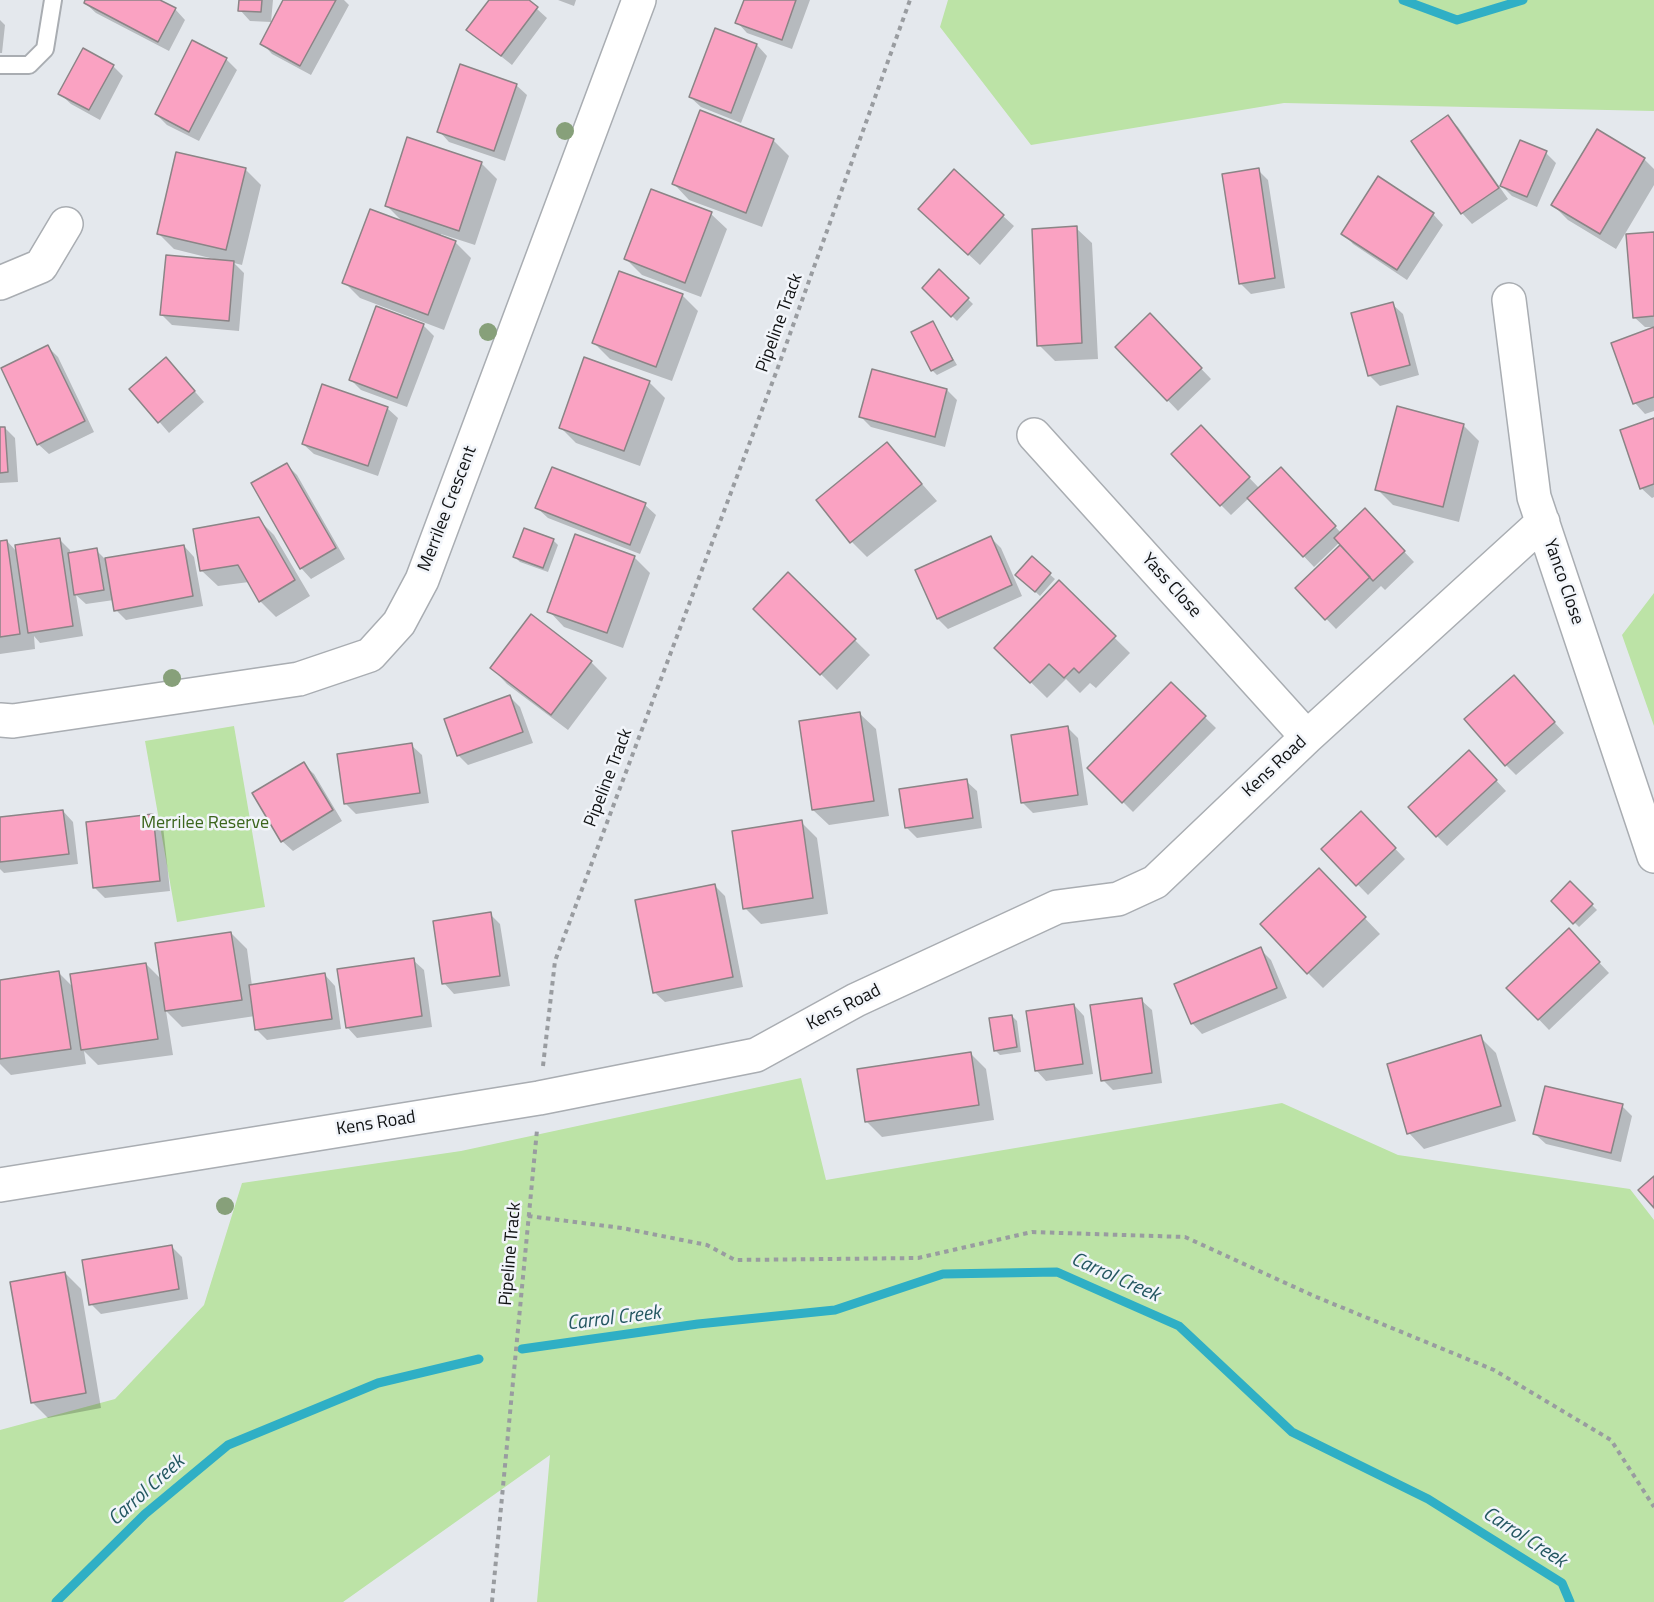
<!DOCTYPE html>
<html>
<head>
<meta charset="utf-8">
<style>
  body { margin:0 }
  canvas { display:block; background:#e4e8ed }
</style>
</head>
<body>
<canvas width="1654" height="1602"></canvas>
<script>
const context = document.querySelector('canvas').getContext('2d');
context.lineJoin = 'round';
function fill(path, color) { context.fillStyle = color; context.fill(path, 'evenodd'); }
function trace(path, color, width, dash) { context.strokeStyle = color; context.lineWidth = width; context.lineCap = dash ? 'butt' : 'round'; context.setLineDash(dash || []); context.stroke(path); }
function drawText(font, color, halo, rows, align = 'center') {
  context.font = font + ' "Titillium Web",sans-serif'; context.lineWidth = 5; context.setLineDash([]); context.textBaseline = 'middle'; context.strokeStyle = halo; context.fillStyle = color; for (const [text, x, y, turn = 0] of rows) {
    context.save(); context.translate(x, y); context.rotate((+turn || 0) * Math.PI / 180); context.textAlign = isNaN(turn) ? turn : align; if (halo) context.strokeText(text, 0, 0); context.fillText(text, 0, 0); context.restore();
  }
}
const green = new Path2D(`
  M948,0H1654V111L1284,103L1031,145L940,27Z
  M1654,593V726L1622,635Z
  M234,726L265,907L177,922L145,741Z
  M801,1078L826,1180L1282,1103L1398,1155L1630,1189L1654,1220V1602H537L550,1455L343,1602H0V1430L115,1399L204,1305L242,1183L461,1151Z`);
const shadow = new Path2D(`
  M87,0H157L175,9L185,20L169,51L96,13L85,3Z
  M241,0H273L271,22L250,21L240,10Z
  M285,0H344L349,5L311,75L272,54L262,43Z
  M491,0H527L547,18L512,65L468,30Z
  M558,0H576L574,6Z
  M745,0H810L792,49L747,33L737,22Z
  M0,20L5,25L2,53H0Z
  M757,45L767,56L741,123L701,107L690,97Z
  M226,59L237,70L199,141L167,125L156,114Z
  M113,66L123,76L100,120L71,104L60,94Z
  M516,85L527,95L505,161L449,142L439,131Z
  M1448,117L1458,127L1508,199L1472,224L1462,213Z
  M1597,131L1644,159L1654,169V185L1616,249L1568,220L1553,205Z
  M773,140L789,156L762,227L689,200L674,184Z
  M1546,153L1556,163L1537,207L1512,196L1502,186Z
  M481,163L497,179L475,245L441,234L440,237L455,242L471,258L444,330L360,298L344,282L405,224L386,205Z
  M245,169L261,185L242,265L234,263L244,273L239,331L172,325L162,315L214,259L174,249L159,234Z
  M1258,170L1268,180L1285,288L1251,294L1240,283Z
  M954,171L1014,226L980,265L930,219Z
  M711,214L727,229L701,297L642,275L626,259Z
  M1433,214L1443,225L1407,280L1353,244L1343,233Z
  M1076,228L1092,243L1098,359L1055,361L1039,345Z
  M1654,233V327H1645L1634,317Z
  M939,271L973,304L957,321L924,288Z
  M682,295L698,311L672,381L610,359L594,343Z
  M1392,304L1403,314L1419,375L1380,386L1369,375Z
  M1150,315L1211,379L1178,411L1117,347Z
  M932,323L957,365L937,375L932,370Z
  M423,325L434,336L407,407L361,390L351,380Z
  M1654,329V411L1645,414L1635,403Z
  M48,347L58,357L94,432L49,454L38,444Z
  M176,370L204,402L169,433L131,389Z
  M649,382L665,398L640,466L576,443L560,427Z
  M947,390L957,400L945,447L871,427L861,417Z
  M387,408L398,418L378,476L314,454L303,444Z
  M1654,419V497L1652,498L1641,488Z
  M1463,425L1479,441L1459,522L1393,505L1377,489Z
  M0,428H5L15,438L18,482L0,483Z
  M1211,438L1260,489L1291,479L1341,533L1375,521L1414,562L1385,590L1381,586L1336,629L1297,588L1343,545L1340,542L1314,567L1249,498L1231,515L1221,505Z
  M887,444L937,501L867,557L852,542Z
  M286,464L297,475L345,559L311,579L301,568Z
  M552,469L645,505L656,515L640,554L548,518L537,508Z
  M258,519L274,535L310,596L276,617L260,601L249,582L218,586L202,571Z
  M991,538L1001,548L1022,596L948,629L938,619Z
  M59,539L70,550V554L96,550L106,560L184,546L194,557L203,606L126,620L116,610L114,600L86,604L76,595L83,636L40,643L34,636L35,649L0,654V542L7,541L17,552Z
  M553,540L558,545L548,572L520,562L515,557Z
  M634,557L650,573L623,648L564,627L549,611Z
  M1032,559L1055,579L1040,596L1017,575Z
  M788,574L870,655L837,690L755,609Z
  M1059,583L1130,653L1096,688L1090,683L1080,693L1066,679L1047,698L996,648Z
  M531,616L591,662L607,678L568,730L507,684L492,668Z
  M1514,677L1564,733L1516,775L1506,765Z
  M1171,684L1216,728L1133,812L1089,768Z
  M510,697L520,707L533,743L468,765L458,755Z
  M860,714L876,729L889,816L829,825L813,810Z
  M1068,728L1078,738L1088,805L1033,813L1022,802Z
  M411,745L422,755L429,803L356,814L346,804Z
  M1479,762L1506,791L1447,846L1437,836Z
  M303,764L314,774L342,821L293,851L282,841Z
  M966,781L977,791L982,828L917,838L906,827Z
  M63,811L73,822L78,864L4,873L0,869V818Z
  M1361,813L1405,859L1368,895L1323,849Z
  M152,816L163,826L170,891L105,898L95,888Z
  M801,822L817,838L828,914L761,924L745,908Z
  M1570,883L1597,910L1579,927L1553,901Z
  M715,886L725,896L743,987L665,1002L654,992Z
  M1334,886L1380,934L1323,988L1308,973Z
  M490,914L500,924L510,986L454,994L444,983Z
  M231,933L247,949L252,986L325,975L335,986L341,1029L267,1040L257,1030L255,1016L182,1027L166,1011L173,1055L98,1065L84,1051L86,1064L11,1075L0,1064V981L59,973L73,987L146,964L162,980Z
  M1579,941L1609,973L1549,1030L1509,988Z
  M1260,949L1271,960L1287,998L1202,1034L1192,1023Z
  M413,960L424,970L432,1027L357,1038L347,1027Z
  M1141,1000L1152,1010L1162,1083L1113,1090L1103,1080Z
  M1074,1005L1084,1016L1093,1074L1046,1081L1036,1070Z
  M1012,1016L1017,1021L1021,1052L1000,1055L995,1050Z
  M1480,1037L1496,1053L1516,1121L1424,1149L1409,1133Z
  M970,1053L986,1069L994,1120L882,1137L866,1121Z
  M1622,1106L1632,1116L1621,1162L1546,1144L1535,1134Z
  M171,1246L182,1257L188,1299L101,1314L91,1304Z
  M65,1273L81,1289L101,1408L48,1418L32,1402Z`);
const stream = new Path2D(`
  M1403,0L1457,20L1523,0
  M522,1349L698,1324L835,1310L943,1274L1057,1272L1179,1326L1292,1432L1428,1499L1562,1583L1570,1602
  M56,1602L145,1514L228,1445L378,1383L479,1359`);
const building = new Path2D(`
  M85,0H160L176,8L158,42L84,3Z
  M239,0H262L261,12L238,11Z
  M283,0H336L300,66L260,44Z
  M489,0H529L538,7L501,56L466,30Z
  M744,0H796L782,40L735,23Z
  M715,28L757,44L731,113L689,97Z
  M192,40L227,58L189,132L155,114Z
  M83,48L114,65L89,110L58,94Z
  M460,64L517,84L494,151L437,132Z
  M700,110L774,139L746,213L672,184Z
  M1448,115L1499,188L1461,214L1411,141Z
  M1597,129L1645,158L1600,234L1551,205Z
  M407,137L482,162L459,231L385,206Z
  M1520,140L1547,151L1527,197L1500,186Z
  M176,152L246,168L226,250L157,234Z
  M1259,168L1275,278L1239,284L1222,174Z
  M954,169L1004,215L968,255L918,209Z
  M1378,176L1434,213L1397,270L1341,234Z
  M651,189L712,212L685,283L624,259Z
  M370,209L456,241L428,315L342,283Z
  M1077,226L1082,343L1037,346L1032,229Z
  M1654,232V316L1633,318L1626,234Z
  M166,255L234,261L229,321L160,315Z
  M939,269L969,298L951,317L922,288Z
  M619,271L683,294L656,367L592,343Z
  M1393,302L1410,365L1368,376L1351,313Z
  M376,306L424,324L397,398L349,380Z
  M1150,313L1202,368L1167,401L1115,347Z
  M933,321L953,360L931,371L911,332Z
  M1654,327V397L1633,404L1611,343Z
  M48,345L85,421L37,445L1,368Z
  M166,357L195,391L158,423L129,389Z
  M584,357L650,381L624,451L559,428Z
  M872,369L947,389L935,437L859,417Z
  M322,384L388,407L368,466L302,444Z
  M1397,406L1464,424L1443,507L1375,490Z
  M1654,418V484L1640,489L1620,430Z
  M1201,425L1250,477L1220,506L1171,454Z
  M0,427H5L8,472L0,473Z
  M887,442L922,484L850,543L816,500Z
  M287,463L336,548L300,569L251,483Z
  M552,467L646,503L630,545L535,508Z
  M1281,467L1336,526L1303,557L1247,498Z
  M1365,508L1405,551L1373,581L1334,538Z
  M259,517L295,580L259,602L238,565L200,571L193,529Z
  M524,528L554,539L543,568L513,557Z
  M575,534L635,556L607,633L547,612Z
  M991,536L1012,585L937,619L915,570Z
  M60,538L73,626L28,633L15,545Z
  M7,540L20,634L0,637V541Z
  M184,545L193,596L114,611L105,558Z
  M1340,545L1370,577L1325,620L1295,588Z
  M97,548L104,590L74,595L68,553Z
  M1032,556L1051,573L1035,592L1015,575Z
  M788,572L856,639L820,675L753,609Z
  M1059,580L1116,636L1079,673L1074,668L1064,678L1049,664L1030,683L994,648Z
  M531,614L592,661L551,715L490,668Z
  M1514,675L1555,722L1505,766L1464,719Z
  M1171,682L1206,716L1122,803L1087,768Z
  M510,695L523,732L457,756L444,719Z
  M860,712L874,801L812,810L799,721Z
  M1068,726L1078,795L1021,803L1011,735Z
  M412,743L420,793L344,804L337,754Z
  M1469,750L1497,780L1436,837L1408,807Z
  M304,762L333,810L281,842L252,793Z
  M967,779L973,818L905,828L899,789Z
  M63,810L69,854L0,862V817Z
  M1361,811L1396,848L1356,886L1321,849Z
  M153,814L160,881L93,888L86,822Z
  M802,820L813,898L743,909L732,831Z
  M1319,868L1366,917L1307,974L1260,924Z
  M1570,881L1593,904L1573,924L1551,901Z
  M715,884L733,977L653,993L635,900Z
  M491,912L500,976L442,984L433,921Z
  M1569,928L1600,962L1538,1020L1506,988Z
  M231,932L242,1000L165,1011L155,943Z
  M1261,947L1277,988L1191,1024L1174,984Z
  M414,958L422,1016L346,1028L337,969Z
  M146,963L158,1039L81,1050L70,974Z
  M59,971L71,1049L0,1059V980Z
  M325,973L332,1019L255,1030L249,985Z
  M1142,998L1152,1073L1101,1081L1090,1005Z
  M1074,1004L1083,1064L1035,1071L1026,1011Z
  M1012,1015L1017,1047L994,1051L989,1018Z
  M1481,1035L1501,1106L1407,1134L1387,1064Z
  M971,1052L979,1105L865,1122L857,1069Z
  M1545,1086L1623,1104L1611,1153L1533,1134Z
  M1654,1176V1208L1638,1190Z
  M172,1245L179,1289L89,1305L82,1260Z
  M65,1272L86,1393L31,1403L10,1282Z`);
const path = new Path2D(`
  M543,1066L555,961L777,370L910,0
  M528,1216L622,1228L707,1245L735,1260L918,1258L1032,1232L1185,1237L1314,1296L1494,1370L1611,1440L1654,1507
  M492,1602L537,1130`);
const lane = new Path2D(`
  M0,65H29L45,49L53,0`);
const street = new Path2D(`
  M0,283L41,266L66,224
  M1509,300L1534,497L1654,856
  M1034,435L1307,737
  M0,720L13,721L299,679L370,655L399,623L422,580L639,0
  M0,1185L539,1098L756,1055L856,1000L1057,907L1118,899L1155,882L1307,737L1543,522`);
const trees = [
  [565,131],
  [488,332],
  [172,678],
  [225,1206]
];
const streetNames = [
  ["Pipeline Track",780,323,-70],
  ["Merrilee Crescent",448,509,-69],
  ["Yanco Close",1563,582,71],
  ["Yass Close",1171,586,48],
  ["Kens Road",1275,767,-43],
  ["Pipeline Track",609,778,-69],
  ["Kens Road",844,1008,-27],
  ["Kens Road",376,1124,-9],
  ["Pipeline Track",511,1254,-85]
];
const parkNames = [
  ["Merrilee Reserve",205,824]
];
const waterNames = [
  ["Carrol Creek",1115,1278,24],
  ["Carrol Creek",614,1319,-7],
  ["Carrol Creek",147,1491,-42],
  ["Carrol Creek",1524,1538,33]
];
fill(green, '#bce3a6');
fill(shadow, '#0003');
trace(stream, '#2fafc5', 9);
fill(building, '#faa2c2');
trace(building, '#8b8486', 1.5);
trace(lane, '#a9adb2', 20);
trace(street, '#a9adb2', 36);
trace(path, '#999ca0', 4, [4.5, 4.5]);
trace(lane, '#fff', 16);
trace(street, '#fff', 33);
context.fillStyle = '#87a07a';
for (const [x, y] of trees) { context.beginPath(); context.arc(x, y, 9, 0, 2 * Math.PI); context.fill(); }
drawText('18px', '#0f1112', '#f2f5fa', streetNames);
drawText('18px', '#3b651c', '#f2f5fa', parkNames);
drawText('italic 20px', '#245761', '#f2f5fa', waterNames);
</script>
</body>
</html>
